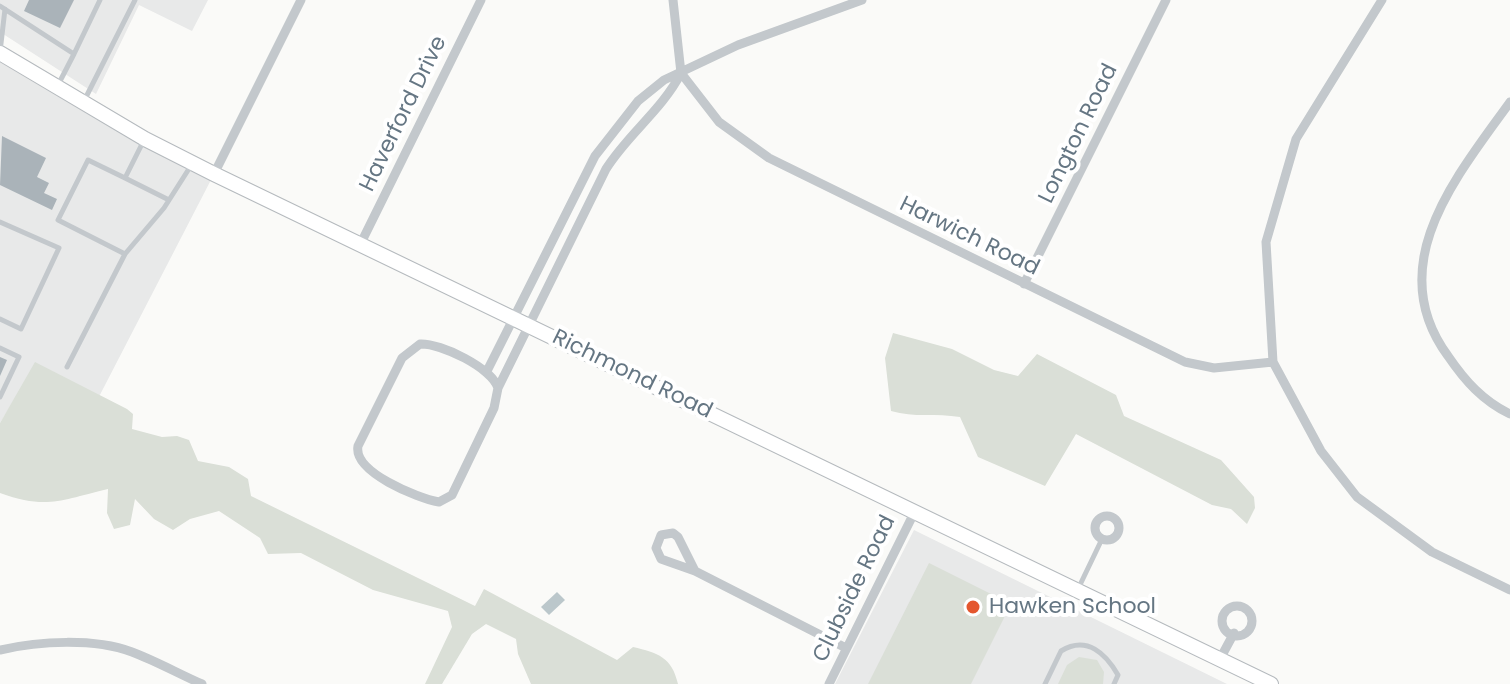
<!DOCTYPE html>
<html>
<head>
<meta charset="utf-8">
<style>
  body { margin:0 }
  canvas { display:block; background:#fafaf8 }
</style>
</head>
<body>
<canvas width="1510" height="684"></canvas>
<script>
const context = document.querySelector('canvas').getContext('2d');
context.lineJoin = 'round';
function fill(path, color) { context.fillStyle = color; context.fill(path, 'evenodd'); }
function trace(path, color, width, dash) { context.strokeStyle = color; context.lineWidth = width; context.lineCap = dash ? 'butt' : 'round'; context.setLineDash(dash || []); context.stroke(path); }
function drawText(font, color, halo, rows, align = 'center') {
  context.font = font + ' Poppins,sans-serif'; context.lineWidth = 8; context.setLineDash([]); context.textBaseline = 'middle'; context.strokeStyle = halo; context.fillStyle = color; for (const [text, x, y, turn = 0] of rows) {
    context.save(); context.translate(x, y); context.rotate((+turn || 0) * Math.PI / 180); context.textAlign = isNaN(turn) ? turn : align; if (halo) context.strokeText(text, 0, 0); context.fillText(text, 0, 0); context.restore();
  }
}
const built = new Path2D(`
  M0,0H208L192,31L139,5L96,94L0,32Z
  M0,53L214,174L88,418L23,386L0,423Z
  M914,530L1227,684H835Z`);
const green = new Path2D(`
  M893,333L952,349L994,370L1018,376L1037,354L1116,395L1124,416L1221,460L1254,497L1255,508L1247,524L1231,509L1212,505L1076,434L1045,486L978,457L960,417C936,413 914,418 891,411L885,358Z
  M35,362L127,409L133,414L132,429L162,437L177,436L189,440L198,461L229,467L248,479L251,496L475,606L484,589L617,660L633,647C658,653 672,657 678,684H531L518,654L516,639L486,624L472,634L442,684H425L452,627L448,611L373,590L301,553L268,554L260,538L219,511L190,519L173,530L154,519L135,499L130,525L114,529L107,513L108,489C61,500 47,510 0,493V423Z
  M929,563L1011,604L971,684H868Z
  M1079,657L1097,660L1104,672L1103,684H1058L1067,665Z`);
const water = new Path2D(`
  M557,592L565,600L549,615L541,607Z`);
const building = new Path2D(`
  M29,0H74L60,28L24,11Z
  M2,136L46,158L37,177L49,183L44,193L57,199L52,210L0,185Z
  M0,357L7,360L0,376Z`);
const lane = new Path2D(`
  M0,6L74,54L100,0
  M0,52L5,9
  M58,85L74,54
  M85,99L135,0
  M143,142L125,178L88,160L58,220L125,254L164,208L192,164
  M125,178L169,200
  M0,222L59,248L21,329L0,319
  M0,348L19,357L0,397
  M67,367L125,254
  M1078,589L1102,539
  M1045,684L1061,651C1087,635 1106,654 1118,675L1114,684`);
const street = new Path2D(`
  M673,0L681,73L719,122L769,158L1185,362L1214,368L1273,362
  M1382,0L1296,139L1266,242L1273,362L1321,451L1357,497L1432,552L1510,590
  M1510,102C1457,176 1381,265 1448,356C1465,381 1483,401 1510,414
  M214,174L301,0
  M360,245L481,0
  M1024,284L1166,0
  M420,344C441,343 492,368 498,388L494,408L452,495L439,502C417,498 353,472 358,446L402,358Z
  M487,371L595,156L638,101L664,80L738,45L862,0
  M498,388L606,169C628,134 662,110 681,73
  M1095 528a12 12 0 1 1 24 0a12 12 0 1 1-24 0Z
  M695,571L661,559L656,548L661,535L673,533L678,537L695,571L846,648
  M1222 621a15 15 0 1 1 30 0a15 15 0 1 1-30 0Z
  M0,650C39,641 94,638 132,652C156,661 179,674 202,684
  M1220,659L1234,633
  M829,684L915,511`);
const primary = new Path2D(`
  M0,53L145,139L214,174L1271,684`);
const markers = [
  [973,607,8,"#e4572e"]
];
const streetNames = [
  ["Haverford Drive",404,114,-64],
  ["Longton Road",1079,134,-64],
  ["Harwich Road",969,237,26],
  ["Richmond Road",632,375,26],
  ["Clubside Road",855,589,-64]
];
const poiNames = [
  ["Hawken School",989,607]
];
fill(built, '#e8e9e9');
fill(green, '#dadfd7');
fill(water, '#bbc7cb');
fill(building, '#aab3b9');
trace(primary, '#b5babe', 16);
trace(lane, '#c3c8cc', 5);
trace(street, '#c3c8cc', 9);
trace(primary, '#fff', 14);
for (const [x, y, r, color] of markers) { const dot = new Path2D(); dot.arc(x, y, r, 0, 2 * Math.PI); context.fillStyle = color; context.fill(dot); trace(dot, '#fff', 3); }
drawText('22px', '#657683', '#fff', streetNames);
drawText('22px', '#657683', '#fff', poiNames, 'left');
</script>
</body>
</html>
